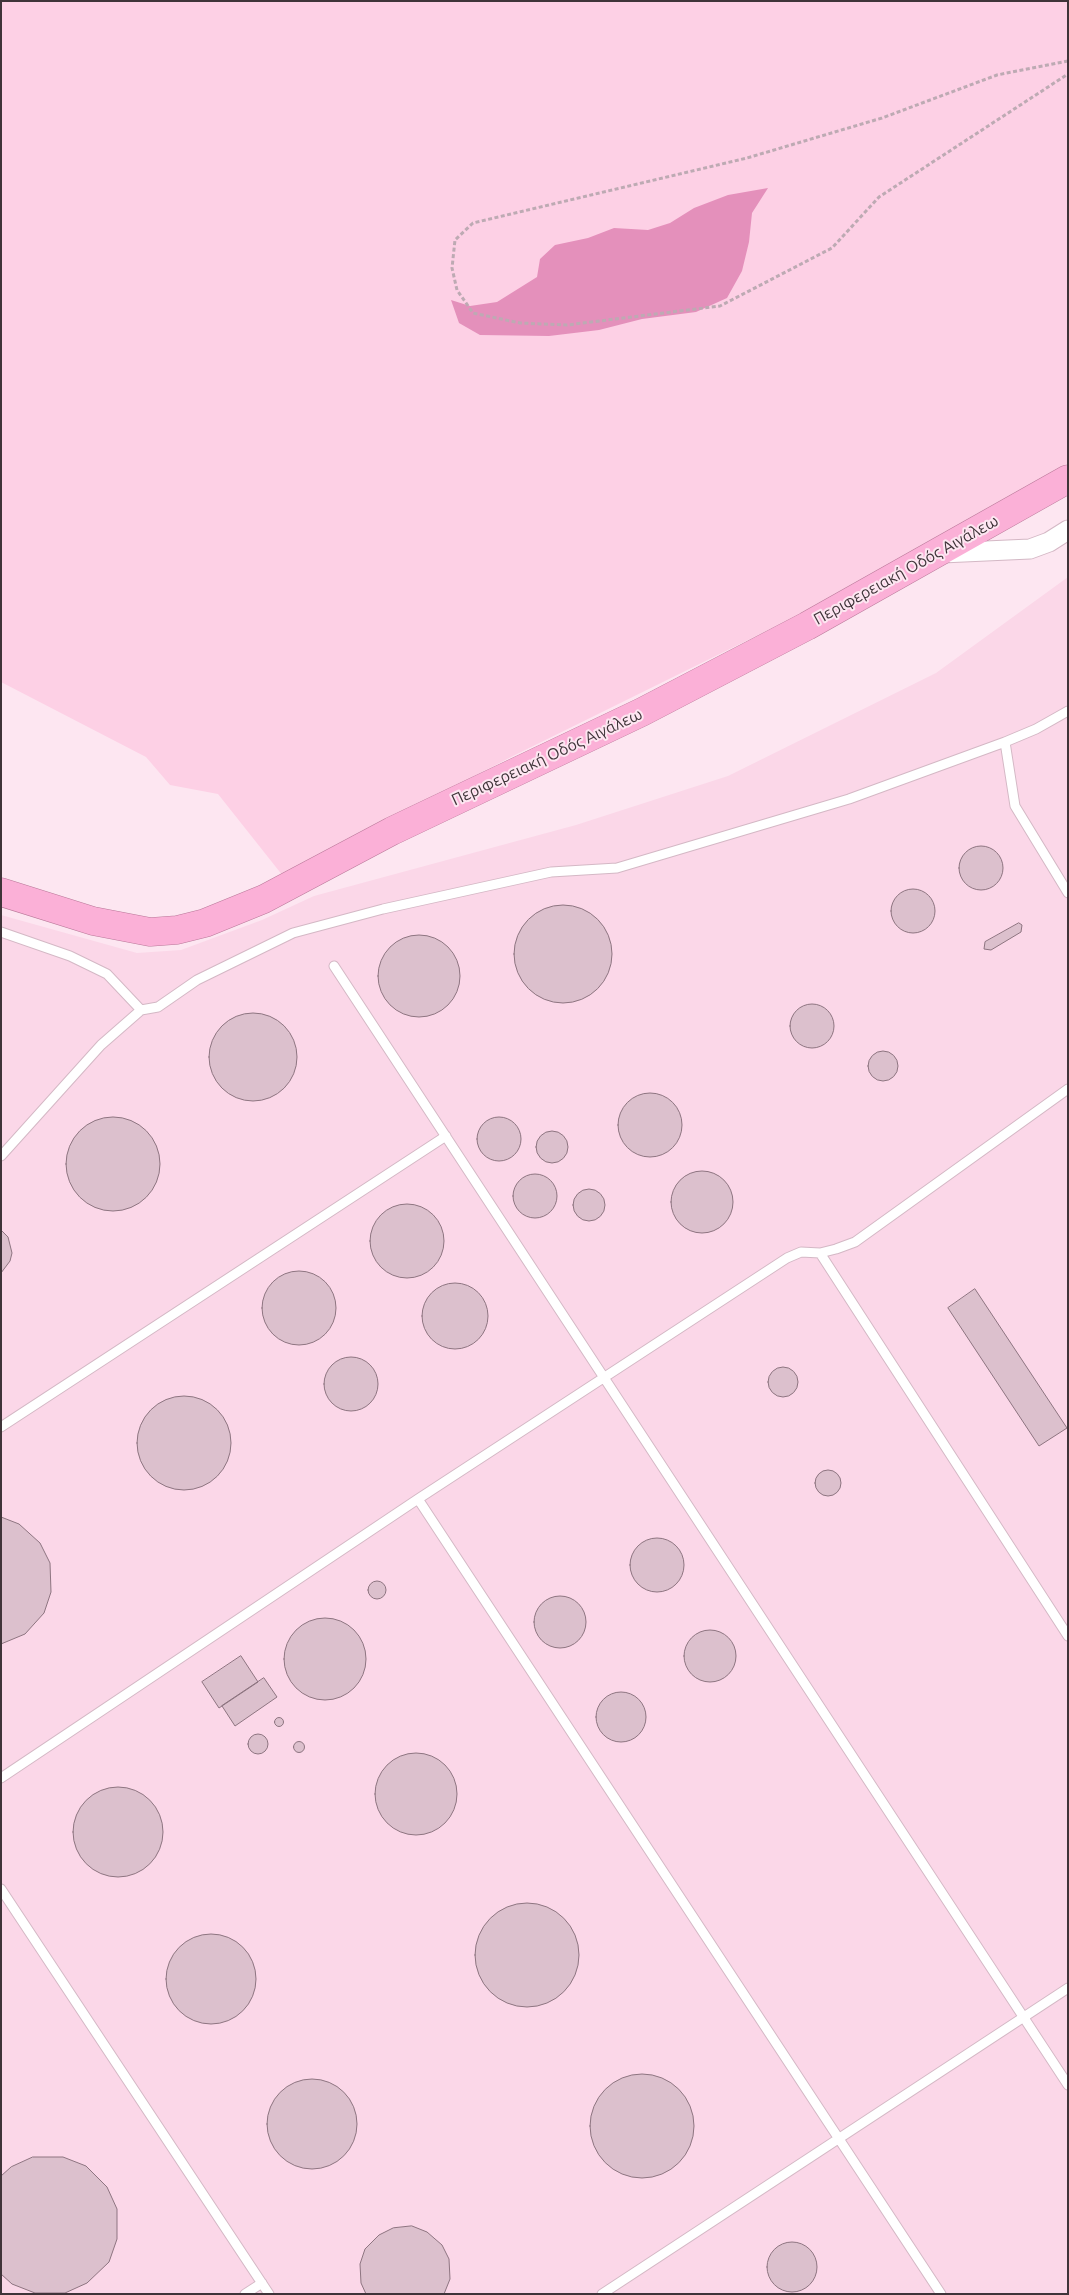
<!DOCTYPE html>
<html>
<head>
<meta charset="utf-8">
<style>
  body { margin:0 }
  #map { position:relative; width:1069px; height:2295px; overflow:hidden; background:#fde6f1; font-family:Ubuntu,sans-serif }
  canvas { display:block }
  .frame { position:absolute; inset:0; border:2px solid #3f3439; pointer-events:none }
</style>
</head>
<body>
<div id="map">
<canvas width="1069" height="2295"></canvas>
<div class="frame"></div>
</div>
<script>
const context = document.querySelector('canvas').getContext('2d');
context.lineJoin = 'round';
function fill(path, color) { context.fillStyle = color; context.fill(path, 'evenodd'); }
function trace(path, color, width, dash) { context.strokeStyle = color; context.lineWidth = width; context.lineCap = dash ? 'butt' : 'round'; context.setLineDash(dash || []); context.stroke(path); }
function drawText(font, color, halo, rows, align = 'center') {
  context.font = font + ' Ubuntu,sans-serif'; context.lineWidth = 4; context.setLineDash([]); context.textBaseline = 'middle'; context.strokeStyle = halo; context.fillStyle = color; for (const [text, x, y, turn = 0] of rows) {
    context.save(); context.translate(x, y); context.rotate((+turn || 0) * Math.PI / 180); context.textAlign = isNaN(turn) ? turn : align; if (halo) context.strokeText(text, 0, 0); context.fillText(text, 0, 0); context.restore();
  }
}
const built = new Path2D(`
  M1068,577V2294H1V915L137,953L181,950L262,920L314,896L576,825L728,776L936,673Z`);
const green = new Path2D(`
  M1,1H1068V463L819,605L513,756L283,876L218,794L170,785L146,757L1,682Z`);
const forest = new Path2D(`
  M768,188L752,213L749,242L742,271L727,298L696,312L642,319L599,330L549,336L480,335L459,323L451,300L470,306L497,302L537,277L540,259L555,245L588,238L614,228L648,230L670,223L694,208L728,195Z`);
const building = new Path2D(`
  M959 868a22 22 0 1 1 44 0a22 22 0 1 1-44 0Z
  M891 911a22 22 0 1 1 44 0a22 22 0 1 1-44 0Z
  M514 954a49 49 0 1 1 98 0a49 49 0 1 1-98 0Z
  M1019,923L1022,925L1021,932L991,950L984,949L985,942Z
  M378 976a41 41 0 1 1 82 0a41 41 0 1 1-82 0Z
  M790 1026a22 22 0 1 1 44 0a22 22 0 1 1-44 0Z
  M209 1057a44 44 0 1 1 88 0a44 44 0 1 1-88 0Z
  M868 1066a15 15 0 1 1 30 0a15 15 0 1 1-30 0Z
  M618 1125a32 32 0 1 1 64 0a32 32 0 1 1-64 0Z
  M477 1139a22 22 0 1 1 44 0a22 22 0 1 1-44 0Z
  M66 1164a47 47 0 1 1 94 0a47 47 0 1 1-94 0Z
  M536 1147a16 16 0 1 1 32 0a16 16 0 1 1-32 0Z
  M671 1202a31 31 0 1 1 62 0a31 31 0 1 1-62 0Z
  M513 1196a22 22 0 1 1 44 0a22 22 0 1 1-44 0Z
  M573 1205a16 16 0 1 1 32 0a16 16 0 1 1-32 0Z
  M370 1241a37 37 0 1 1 74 0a37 37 0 1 1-74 0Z
  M1,1230L8,1237L12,1253L10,1261L1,1273Z
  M262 1308a37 37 0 1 1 74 0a37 37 0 1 1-74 0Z
  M422 1316a33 33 0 1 1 66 0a33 33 0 1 1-66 0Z
  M975,1289L1067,1428L1039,1446L948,1308Z
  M324 1384a27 27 0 1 1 54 0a27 27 0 1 1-54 0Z
  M768 1382a15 15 0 1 1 30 0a15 15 0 1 1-30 0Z
  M137 1443a47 47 0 1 1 94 0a47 47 0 1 1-94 0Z
  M815 1483a13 13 0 1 1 26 0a13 13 0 1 1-26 0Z
  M1,1517L19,1524L40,1543L50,1563L51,1592L44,1613L25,1634L1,1644Z
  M630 1565a27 27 0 1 1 54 0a27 27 0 1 1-54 0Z
  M368 1590a9 9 0 1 1 18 0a9 9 0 1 1-18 0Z
  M534 1622a26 26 0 1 1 52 0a26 26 0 1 1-52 0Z
  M284 1659a41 41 0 1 1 82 0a41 41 0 1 1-82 0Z
  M684 1656a26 26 0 1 1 52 0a26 26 0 1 1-52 0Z
  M241,1656L258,1682L219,1708L202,1682Z
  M264,1678L277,1697L235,1726L222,1706Z
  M596 1717a25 25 0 1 1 50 0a25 25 0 1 1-50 0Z
  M274.5 1722a4.5 4.5 0 1 1 9 0a4.5 4.5 0 1 1-9 0Z
  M248 1744a10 10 0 1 1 20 0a10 10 0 1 1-20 0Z
  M293.5 1747a5.5 5.5 0 1 1 11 0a5.5 5.5 0 1 1-11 0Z
  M375 1794a41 41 0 1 1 82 0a41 41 0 1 1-82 0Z
  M73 1832a45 45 0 1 1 90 0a45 45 0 1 1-90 0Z
  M475 1955a52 52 0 1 1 104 0a52 52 0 1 1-104 0Z
  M166 1979a45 45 0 1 1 90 0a45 45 0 1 1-90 0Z
  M590 2126a52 52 0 1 1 104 0a52 52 0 1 1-104 0Z
  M267 2124a45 45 0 1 1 90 0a45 45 0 1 1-90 0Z
  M33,2157H63L86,2166L107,2187L117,2209V2239L109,2262L87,2283L65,2293H35L12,2284L1,2274V2176L11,2167Z
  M412,2226L427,2232L442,2245L449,2259L450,2279L444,2294H366L361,2283L360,2264L365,2249L379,2235L393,2228Z
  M767 2267a25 25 0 1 1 50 0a25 25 0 1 1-50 0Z`);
const path = new Path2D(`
  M1068,61L997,75L882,118L747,158L473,223L455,240L452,268L457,290L473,313L520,323L567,325L720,306L832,248L879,197L1068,74`);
const service = new Path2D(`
  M1068,711L1036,729L1005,742L1015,806L1068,893
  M1,932L70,956L107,974L141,1010L158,1007L197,980L293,933L383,909L551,872L617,868L849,799L1005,742
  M334,966L1068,2085
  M1,1156L101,1045L141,1010
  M820,1253L836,1249L855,1242L1068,1089
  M1,1427L446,1136
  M418,1499L941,2294
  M1,1778L418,1499L787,1258L801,1252L820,1253L1068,1636
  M1,1889L269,2294
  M245,2294L262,2283
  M602,2294L1068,1988`);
const minor = new Path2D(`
  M942,553L1030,549L1049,542L1068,530`);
const trunk = new Path2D(`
  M1,892L93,921L150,932L177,930L205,923L264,899L392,831L642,712L807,626L1068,479`);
const streetNames = [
  ["Περιφερειακή Οδός Αιγάλεω",906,570,-29],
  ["Περιφερειακή Οδός Αιγάλεω",547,757,-25]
];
fill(built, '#fbd7e8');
fill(green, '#fdd0e5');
fill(forest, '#e490bb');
fill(building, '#dcc0cd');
trace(building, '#8e7581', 1);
trace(service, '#d4b8c5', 11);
trace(minor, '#d4b8c5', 21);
trace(trunk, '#b97899', 29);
trace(path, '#bdaab3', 3, [4, 2.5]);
trace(service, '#fff', 9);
trace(minor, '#fff', 19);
trace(trunk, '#fbb0d7', 28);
drawText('16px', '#3f3439', '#fde6f1', streetNames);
</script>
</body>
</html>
